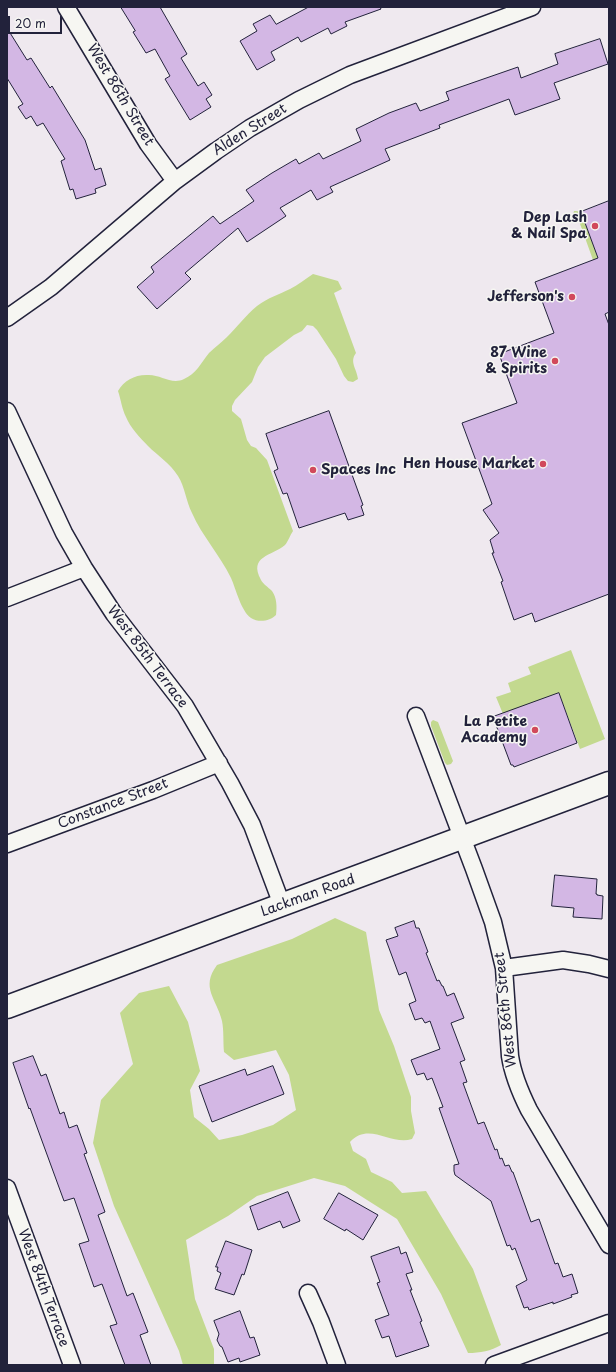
<!DOCTYPE html>
<html>
<head>
<meta charset="utf-8">
<style>
  body { margin:0 }
  #map { position:relative; width:616px; height:1372px; overflow:hidden; background:#efe9ef; font-family:"Playpen Sans",sans-serif }
  canvas { display:block }
  .frame { position:absolute; inset:0; border:8px solid #22223b; pointer-events:none }
  .scale { position:absolute; left:8px; top:16px; width:54px; height:18px; box-sizing:border-box; border:2px solid #22223b; border-top:0; padding-left:5px; font-size:12px; line-height:14px; white-space:nowrap; color:#22223b; -webkit-text-stroke:3px #f6f6f2; paint-order:stroke }
</style>
</head>
<body>
<div id="map">
<canvas width="616" height="1372"></canvas>
<div class="frame"></div>
<div class="scale">20 m</div>
</div>
<script>
const context = document.querySelector('canvas').getContext('2d');
context.lineJoin = 'round';
function fill(path, color) { context.fillStyle = color; context.fill(path, 'evenodd'); }
function trace(path, color, width, dash) { context.strokeStyle = color; context.lineWidth = width; context.lineCap = dash ? 'butt' : 'round'; context.setLineDash(dash || []); context.stroke(path); }
function drawText(font, color, halo, rows, align = 'center') {
  context.font = font + ' "Playpen Sans",sans-serif'; context.lineWidth = 3; context.setLineDash([]); context.textBaseline = 'middle'; context.strokeStyle = halo; context.fillStyle = color; for (const [text, x, y, turn = 0] of rows) {
    context.save(); context.translate(x, y); context.rotate((+turn || 0) * Math.PI / 180); context.textAlign = isNaN(turn) ? turn : align; if (halo) context.strokeText(text, 0, 0); context.fillText(text, 0, 0); context.restore();
  }
}
const green = new Path2D(`
  M574,211H576L581,212L598,258L593,260L579,221L576,222L573,215Z
  M313,274L338,281L342,289L334,293L356,353C349,362 357,369 358,379L353,382L348,381L344,376L336,359L317,330L313,326L307,325L302,331L294,335L265,357L258,367L252,382L235,400L232,406V411L241,419L247,440L251,446L256,448L267,460L293,531C290,535 288,542 285,545C272,556 248,556 261,580C263,584 268,587 272,591C277,598 277,607 276,615C270,621 259,623 251,618C241,611 236,589 231,578C220,555 202,536 192,513C186,501 185,487 178,476C170,463 158,456 148,446C140,438 130,427 126,417C122,409 121,400 118,391C124,380 136,374 149,375C161,375 172,385 184,379C196,374 201,363 209,353C215,347 222,342 227,337C237,327 246,315 257,306C269,297 278,295 290,289C298,285 305,279 313,274Z
  M571,650L605,739L580,749L559,693L503,714L496,697L511,692L508,683L531,674L528,667Z
  M433,720L438,722L453,761L451,764L447,765L445,763L431,726V722Z
  M335,918L366,932L379,1010L394,1046L411,1097V1111L415,1133L412,1139C391,1146 369,1121 350,1142L353,1151L366,1159L371,1172L392,1182L402,1193L426,1191L473,1269L501,1345C491,1351 480,1353 468,1353L441,1294L397,1219L345,1186L314,1178L257,1196L228,1216L186,1240L195,1299L214,1349V1365H183L179,1351L114,1206L93,1143L101,1100L133,1064L120,1013L139,993L169,986L188,1022L200,1071L190,1090L194,1117L209,1129L219,1140L242,1135L273,1125L296,1110L289,1075L276,1050L234,1060L224,1052C223,1042 224,1031 222,1021C217,999 200,988 217,965L292,939Z`);
const building = new Path2D(`
  M121,7H160L187,54L181,58L198,86L204,82L212,95L206,99L211,107L190,120L165,79L170,76L155,49L146,53L133,32L135,31Z
  M309,7H380L381,9L345,22L347,26L331,34L328,28L301,42L298,37L271,52L275,60L257,70L240,41L257,31L253,24L270,15L276,24Z
  M7,28L27,60L31,58L50,88L52,86L85,140L95,170L101,168L106,185L95,189L96,193L76,199L73,189L70,190L61,161L65,159L43,123L37,126L31,116L26,119L18,107L23,104L7,78Z
  M600,39L608,64L554,83L560,99L515,115L509,99L439,125L440,128L385,149L390,160L330,187L333,192L317,200L311,190L280,208L286,216L247,242L238,228L185,273L191,279L157,309L137,287L154,272L151,267L213,216L220,224L254,201L246,190L272,173L296,159L299,164L319,153L323,159L361,141L356,129L389,113L416,103L420,111L449,100L446,92L518,67L521,78L558,64L555,54Z
  M609,201V312L605,314L609,325V594L535,622L532,613L514,620L501,582L503,581L492,553H494L490,540L499,533L483,510L492,504L462,423L517,403L499,354L554,333L535,282L598,258L581,212Z
  M329,411L363,505L361,506L364,515L348,520L345,513L299,528L287,493L283,494L274,471L278,469L266,434Z
  M559,693L577,743L514,767L513,765H511L493,717Z
  M555,875L597,879L596,894H597V895L603,896L602,919L573,917L574,908L552,906Z
  M414,921L416,928H419L428,952L426,953L437,981L439,980L442,986H443L447,996L454,993L464,1018L451,1023L465,1060L460,1062L467,1082L463,1083L478,1124L484,1122L495,1150L497,1149L500,1159L502,1158L505,1166L509,1165L512,1172H513L531,1222L539,1219L555,1264L558,1263L563,1277L572,1274L578,1293L571,1295L572,1297L553,1304V1302L529,1310L528,1307L524,1308L516,1286L527,1280L515,1248L512,1250L510,1245L507,1246L491,1201L455,1175L454,1171V1165L459,1164L439,1108L443,1107L432,1078L427,1080L424,1073L417,1075L411,1060L440,1049L430,1021L425,1023L422,1018L415,1020L409,1004L416,1001L406,972L399,975L386,940L398,936L395,928Z
  M33,1056L41,1076L46,1074L60,1114L64,1112L69,1128L77,1125L87,1153L84,1154L105,1212L98,1215L127,1296L133,1293L148,1332L140,1335L151,1365H125L110,1326L117,1324L102,1284L94,1287L79,1244L89,1241L74,1198L64,1201L38,1130L30,1108L29,1109L13,1063Z
  M273,1066L284,1094L212,1122L199,1086L245,1069L247,1075Z
  M288,1192L300,1221L283,1228L280,1221L258,1230L250,1207Z
  M339,1193L378,1215L363,1240L346,1229L345,1231L324,1219Z
  M226,1241L252,1250L244,1275L242,1274L234,1295L215,1289L221,1273L217,1271L218,1267H216Z
  M399,1247L401,1254L406,1252L413,1272L406,1274L412,1290H410L422,1321L420,1322L429,1346L396,1357L389,1336L382,1338L375,1320L389,1315L377,1283L380,1282L371,1257Z
  M240,1311L250,1338L254,1337L260,1355L240,1362L239,1358L228,1362L222,1347L220,1346L217,1340L219,1334L214,1321Z`);
const street = new Path2D(`
  M66,7L148,144L175,181
  M7,318L51,287L175,181L216,151L250,128L299,100L350,75L532,7
  M7,411L64,533L84,568L114,614L185,706L230,783L252,825L282,905
  M7,598L84,568
  M416,716L474,869L493,922L504,968L510,1056C513,1076 520,1092 529,1110L609,1245
  M7,844L153,790L219,763
  M504,968L563,960L589,964L609,969
  M7,1188L72,1365
  M308,1293L321,1322L337,1365
  M494,1365L609,1323`);
const secondary = new Path2D(`
  M7,1007L609,783`);
const markers = [
  [595,226,4,"#d1495b"],
  [572,297,4,"#d1495b"],
  [555,361,4,"#d1495b"],
  [543,464,4,"#d1495b"],
  [313,470,4,"#d1495b"],
  [535,730,4,"#d1495b"]
];
const streetNames = [
  ["West 86th Street",120,95,59],
  ["Alden Street",250,130,-32],
  ["West 85th Terrace",147,657,53],
  ["Constance Street",113,804,-21],
  ["Lackman Road",308,896,-20],
  ["West 86th Street",506,1010,-96],
  ["West 84th Terrace",43,1288,70]
];
const poiNames = [
  ["Dep Lash",587,218],
  ["& Nail Spa",587,234],
  ["Jefferson's",564,297],
  ["87 Wine",547,353],
  ["& Spirits",547,369],
  ["Hen House Market",535,464],
  ["Spaces Inc",321,470,"left"],
  ["La Petite",527,722],
  ["Academy",527,738]
];
fill(green, '#c3d98f');
fill(building, '#d3b7e4');
trace(building, '#22223b', 1);
trace(street, '#22223b', 19);
trace(secondary, '#22223b', 25);
trace(street, '#f6f6f2', 16);
trace(secondary, '#f6f6f2', 22);
for (const [x, y, r, color] of markers) { const dot = new Path2D(); dot.arc(x, y, r, 0, 2 * Math.PI); context.fillStyle = color; context.fill(dot); trace(dot, '#f6f6f2', 1.5); }
drawText('14px', '#22223b', '#f6f6f2', streetNames);
drawText('bold 14px', '#22223b', '#f6f6f2', poiNames, 'right');
</script>
</body>
</html>
